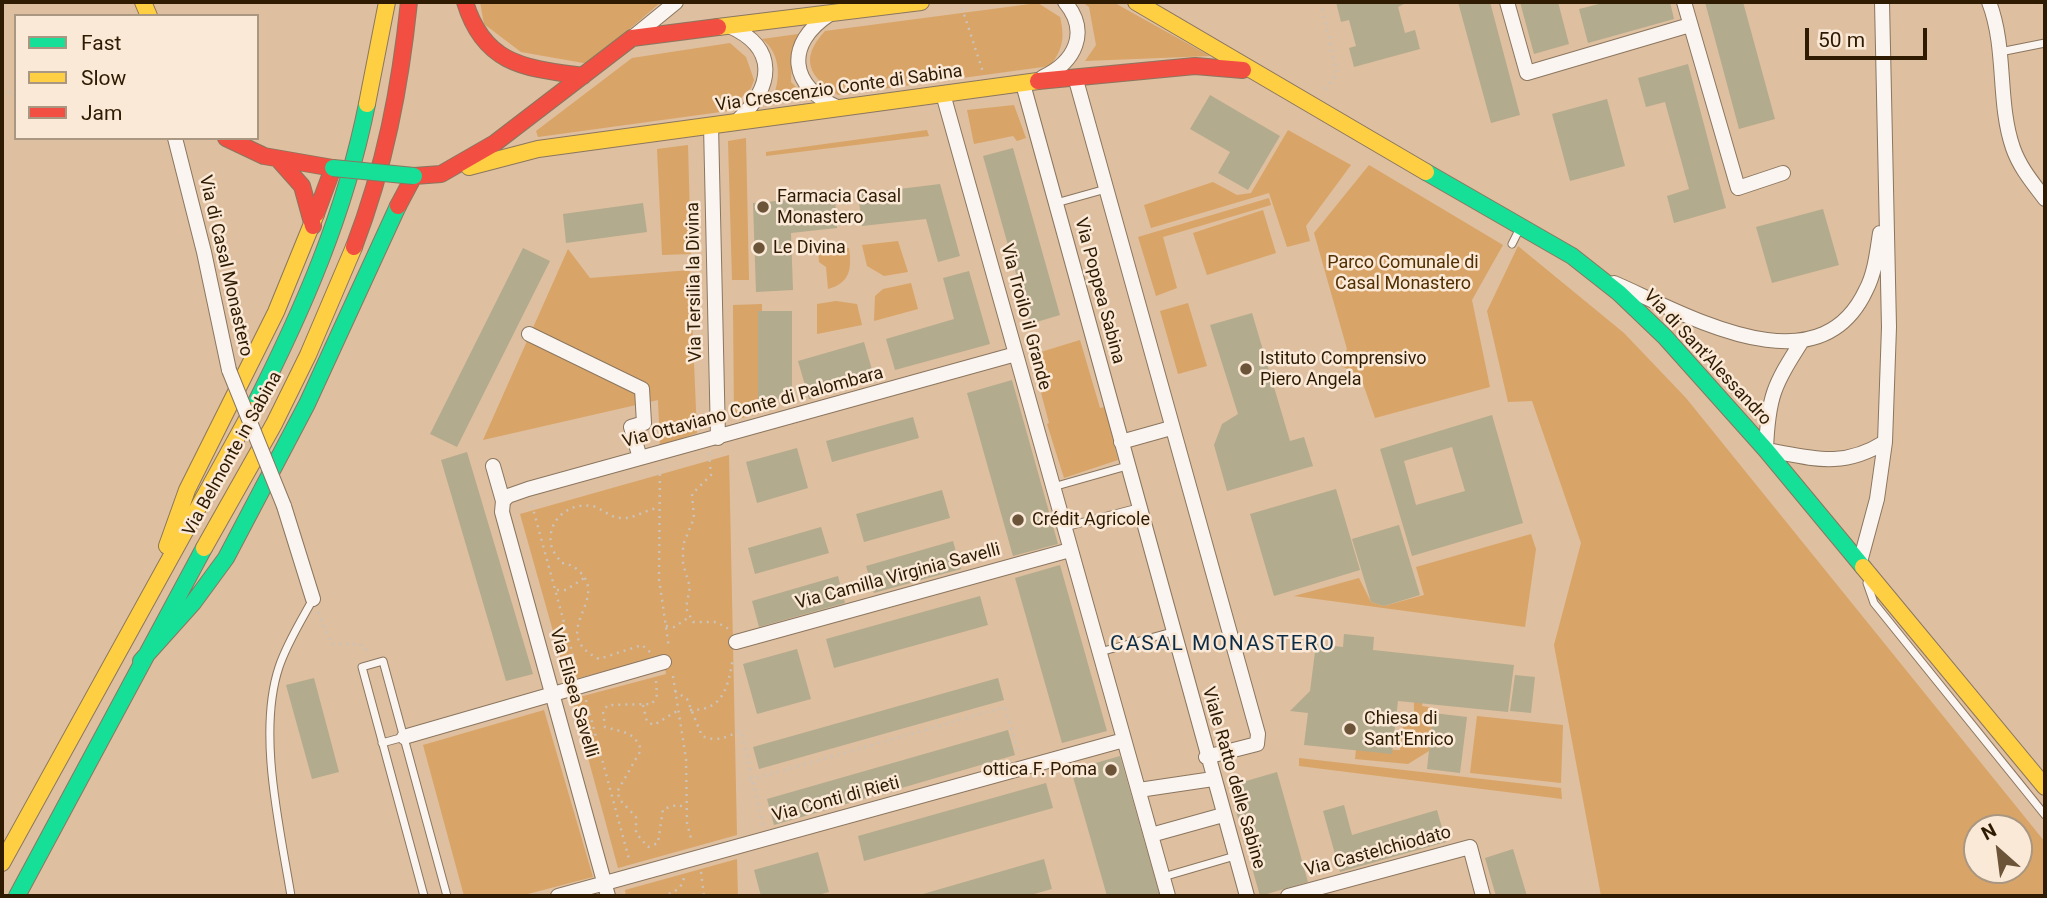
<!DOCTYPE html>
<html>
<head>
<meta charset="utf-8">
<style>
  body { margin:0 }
  #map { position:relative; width:2047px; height:898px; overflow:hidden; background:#debf9f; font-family:Roboto,sans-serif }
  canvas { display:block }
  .frame { position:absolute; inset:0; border:4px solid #2f1b02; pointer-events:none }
  .legend { position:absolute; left:14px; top:14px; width:245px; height:126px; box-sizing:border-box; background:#fbe9d8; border:2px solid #a99782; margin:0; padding:9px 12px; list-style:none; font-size:21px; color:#2f1b02 }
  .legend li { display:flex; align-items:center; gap:14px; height:35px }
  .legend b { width:35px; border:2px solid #a99782 }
  .north { position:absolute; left:1963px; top:814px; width:70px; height:70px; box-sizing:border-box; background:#fbe9d8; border:2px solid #a99782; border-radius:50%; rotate:332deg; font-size:19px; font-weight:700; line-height:28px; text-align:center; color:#2f1b02 }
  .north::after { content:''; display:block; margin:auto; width:24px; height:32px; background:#6c5439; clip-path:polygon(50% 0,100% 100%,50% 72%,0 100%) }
  .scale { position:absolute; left:1805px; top:28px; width:122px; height:32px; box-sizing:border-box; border:4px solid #2f1b02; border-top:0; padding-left:9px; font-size:21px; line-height:24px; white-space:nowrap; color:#2f1b02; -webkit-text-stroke:5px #fbe9d8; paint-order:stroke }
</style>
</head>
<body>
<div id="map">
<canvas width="2047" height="898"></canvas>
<div class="frame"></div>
<ul class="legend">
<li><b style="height:9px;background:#16e098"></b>Fast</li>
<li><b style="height:9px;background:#ffcf43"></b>Slow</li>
<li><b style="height:9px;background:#f24e42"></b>Jam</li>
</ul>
<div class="north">N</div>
<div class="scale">50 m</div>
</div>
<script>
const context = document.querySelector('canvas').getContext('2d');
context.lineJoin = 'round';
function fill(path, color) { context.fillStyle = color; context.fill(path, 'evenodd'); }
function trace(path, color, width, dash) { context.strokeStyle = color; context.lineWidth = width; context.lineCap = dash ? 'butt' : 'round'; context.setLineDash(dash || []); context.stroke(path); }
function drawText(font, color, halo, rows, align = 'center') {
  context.font = font + ' Roboto,sans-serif'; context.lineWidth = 5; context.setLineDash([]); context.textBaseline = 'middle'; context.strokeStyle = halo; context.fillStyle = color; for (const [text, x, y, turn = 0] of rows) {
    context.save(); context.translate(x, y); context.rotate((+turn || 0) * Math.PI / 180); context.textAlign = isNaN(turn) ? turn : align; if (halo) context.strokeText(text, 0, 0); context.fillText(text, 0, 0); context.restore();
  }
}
const green = new Path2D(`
  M480,2C542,2 600,6 661,2L589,64L521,52L484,24Z
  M1082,2H1113L1210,56L1085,61L1096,45L1089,7Z
  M1038,3L1060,17C1065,38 1063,49 1050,66L838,95C809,77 799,59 825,31Z
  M798,34L792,50L791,82L808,99L769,105C781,85 783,55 762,39Z
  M730,43L746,57L754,80L751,88L728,111L538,137L536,131L632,58Z
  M1014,105L1026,138L1017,141L1013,136L974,144L967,110Z
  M927,130L929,136L766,156V152Z
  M1288,130L1351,165L1306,226L1310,241L1287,247L1269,193L1151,228L1144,205L1213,182L1237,195L1251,193Z
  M746,138L749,280H732L728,141Z
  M688,145L691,254L662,255L657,149Z
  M1369,165L1503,245L1472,300L1490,387L1375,418L1360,375L1339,365L1347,349L1314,233Z
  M1269,198L1271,205L1163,237L1177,288L1156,296L1138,237Z
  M1263,210L1276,253L1207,275L1193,233Z
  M898,241L908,272L884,276L867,266L862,245Z
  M1518,246L1624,333L1686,398L2045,842V896H1601L1554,645L1581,543L1532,401L1508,402L1487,311ZM1977,828H2019V870H1977Z
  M849,248C852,269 850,283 828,289L826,267L819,262L818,251Z
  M568,249L590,278L690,270L697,433L660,446L658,400L483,440Z
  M911,283L918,309L874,321L875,296L883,289Z
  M836,301L857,304L862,325L817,334V304Z
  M1188,303L1207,366L1178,374L1160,311Z
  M762,304V413L734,420L733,305Z
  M1080,340L1100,408L1105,407L1118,460L1064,478L1047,424L1049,423L1031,355Z
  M729,455L737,835L618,868L572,699L666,674L663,656L567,681L520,514Z
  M1531,534L1536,549L1525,627L1294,596L1359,578L1371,602L1384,606L1424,595L1416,567Z
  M1414,698H1423L1422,706L1434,708L1429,751L1408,764L1355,759L1356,749L1400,750L1404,717L1414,711Z
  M544,710L593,877L520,896H464L423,745Z
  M1477,716L1563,725L1561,783L1470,773Z
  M1299,758L1561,788L1562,799L1299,766Z
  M737,859L738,896H626L625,890Z`);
const building = new Path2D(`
  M1336,2H1408L1398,7L1405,33L1415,30L1420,49L1354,67L1349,48L1356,46L1349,20L1341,22Z
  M1458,2H1490L1520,115L1491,123Z
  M1520,2H1558L1569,44L1534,54Z
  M1607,2H1670L1674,19L1588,43L1579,9Z
  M1705,2H1743L1775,119L1739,129Z
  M1688,64L1726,208L1674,223L1667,196L1689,189L1665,102L1646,107L1638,78Z
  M1210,95L1280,136L1248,190L1218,173L1230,152L1190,129Z
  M1607,99L1625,166L1570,181L1552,114Z
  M1013,148L1060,315L1030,324L983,156Z
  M940,184L960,256L938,262L926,219L862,226L858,194Z
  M835,196L837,228L791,233L793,290L756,292L753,203Z
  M643,203L647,232L566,243L563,214Z
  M1823,209L1839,265L1772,283L1756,227Z
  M523,248L550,261L457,447L430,434Z
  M969,271L990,344L895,370L886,339L954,319L943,278Z
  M758,311H792V399H758Z
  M1252,313L1290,441L1304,437L1313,466L1227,491L1214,445L1222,424L1238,414L1210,325Z
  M864,342L875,380L809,399L798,361Z
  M1012,380L1058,544L1013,556L967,393Z
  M1492,415L1523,523L1412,556L1380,449ZM1452,447L1465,491L1416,505L1404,461Z
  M913,417L919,438L832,462L826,441Z
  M797,448L808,488L757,503L746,462Z
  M467,452L533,674L506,681L441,460Z
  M1336,489L1360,570L1274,596L1250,514Z
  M942,490L950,518L864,542L856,514Z
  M1399,525L1420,595L1384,606L1371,602L1352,539Z
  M821,527L829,553L755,574L748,548Z
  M953,541L961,569L874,593L866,566Z
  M1060,565L1107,731L1062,743L1015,578Z
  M838,576L845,603L759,627L752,601Z
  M980,596L988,625L834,668L826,639Z
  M1344,634L1374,637L1373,650L1514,665L1508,712L1398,701L1392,754L1304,745L1308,713L1290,711L1310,691L1316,644L1343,647Z
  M797,649L811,699L757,714L743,664Z
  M1515,675L1535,677L1531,713L1510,711Z
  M314,678L339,772L312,779L286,685Z
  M998,678L1004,700L759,769L753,747Z
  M1433,713L1467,717L1460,773L1427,769Z
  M1008,730L1015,755L774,825L767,799Z
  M1120,756L1160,896H1107L1071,770Z
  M1277,772L1308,882L1260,896L1229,786Z
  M1046,783L1053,808L864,861L858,836Z
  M1344,805L1352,835L1437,810L1446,842L1340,872L1323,811Z
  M1513,849L1527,896H1496L1485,858Z
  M818,852L829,892L814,896H761L754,870Z
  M1044,859L1052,889L1027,896H916Z`);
const path = new Path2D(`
  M1321,2L1337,74L1322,93
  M962,8L983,72
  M2,95L16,91
  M709,453L711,475L692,494L694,518L683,545V564L690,587L686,608L693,622H716L729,629
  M660,467L659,579L669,648
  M532,505L577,670
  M557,590H566L584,578
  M318,612L332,644H359L371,653
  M666,626L674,627L688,618
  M650,652L642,645L599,659C547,633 608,602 581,573C575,567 570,564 562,563C558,558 552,551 551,544C547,521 568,502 592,506C602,508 610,518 622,518C635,519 646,509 659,508
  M673,676L686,759L687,823L692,842
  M656,681L657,695L652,704L608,705L603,711L605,727C621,732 635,731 641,750L617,792L621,801L636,817V833L648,847L658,843L663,809L677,805L686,807
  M675,691L687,699L702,736C716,742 726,738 739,731L742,734L763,825
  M586,700L629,859
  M643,705L647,722L654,725L677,711
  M690,710C724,711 728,686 733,658
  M750,780L1005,707L1018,752
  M701,872L704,896
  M662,896C673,893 683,889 684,876`);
const lane = new Path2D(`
  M2000,52L2045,43
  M1056,203L1106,189
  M1512,244L1521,226
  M1053,487L1127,466
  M1065,527L1138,508
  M1867,583L1874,603L2045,815
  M1100,652L1172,632
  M382,743L404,737
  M1163,877L1235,856
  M291,896C280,828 257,733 279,667C287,643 301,621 313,599
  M424,896L362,667L383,661L447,896`);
const street = new Path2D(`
  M1507,2L1527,73L1690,25
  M1684,2L1738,188L1783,173
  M1989,2C2007,49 1997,102 2013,148C2020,168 2033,183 2045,199
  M830,14C784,44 789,87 839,108
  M729,26C779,48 773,87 738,120
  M632,38L676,2
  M1043,77C1075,62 1090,32 1065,2
  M1076,80L1258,734L1257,744L1206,757
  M1023,84L1247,896
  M943,94L1168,896
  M711,125L718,438
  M175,138L204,252L229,370
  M1614,283C1686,314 1818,393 1866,290C1875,273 1877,252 1880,233
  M529,334L642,389L644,423L631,427L640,458
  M1802,341C1774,385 1768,396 1766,450C1812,458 1842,469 1885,442
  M1121,442L1171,428
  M493,466L503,501L502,512L608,896
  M503,501L508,496L528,489L1016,354
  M284,506L313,599
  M1860,562L1877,499L1885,442L1889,327L1882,2
  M736,642L1070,550
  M404,737L664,662
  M1139,790L1213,779
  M1151,835L1223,815
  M558,896L1124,740
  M1288,896L1470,847L1483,896`);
const fast = new Path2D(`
  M1426,172L1572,256L1619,293L1665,337L1766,450L1863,567
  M252,410C303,310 345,214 367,104
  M141,661L193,603L226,558L307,404L398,206
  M17,896L204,548`);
const slow = new Path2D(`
  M143,2L149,16
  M1136,2L1426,172
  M718,27L921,2
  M367,104L387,2
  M469,167L538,149L1038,81
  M167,546L187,490L276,312L316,214
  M204,548L274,424L308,355L354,247
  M1863,567L2045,787
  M2,863L252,410`);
const jam = new Path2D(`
  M465,2C484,65 525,68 583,76
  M1038,81L1195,66L1243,70
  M226,138L264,156L333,168L316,214
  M278,159L302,186L313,226
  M398,206L414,176L441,174L495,143L632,38L718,27
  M354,247C385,166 400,88 409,2`);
const streetBridge = new Path2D(`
  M229,370L284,506`);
const fastBridge = new Path2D(`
  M333,168L414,176`);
const markers = [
  [763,207,7,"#6c5439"],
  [759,248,7,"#6c5439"],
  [1246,369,7,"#6c5439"],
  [1018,520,7,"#6c5439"],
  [1350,729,7,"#6c5439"],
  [1111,770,7,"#6c5439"]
];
const streetNames = [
  ["Via Crescenzio Conte di Sabina",839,89,-8],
  ["Via di Casal Monastero",225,266,77],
  ["Via Tersilia la Divina",695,282,-91],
  ["Via Poppea Sabina",1099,291,75],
  ["Via Troilo il Grande",1025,317,75],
  ["Via di Sant'Alessandro",1707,358,47],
  ["Via Ottaviano Conte di Palombara",753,408,-15],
  ["Via Belmonte in Sabina",233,454,-61],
  ["Via Camilla Virginia Savelli",898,577,-15],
  ["Via Elisea Savelli",573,693,74],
  ["Viale Ratto delle Sabine",1233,778,74],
  ["Via Conti di Rieti",836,800,-15],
  ["Via Castelchiodato",1378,852,-15]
];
const poiNames = [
  ["Farmacia Casal",777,197],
  ["Monastero",777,218],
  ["Le Divina",773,248],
  ["Istituto Comprensivo",1260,359],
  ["Piero Angela",1260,380],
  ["Crédit Agricole",1032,520],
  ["Chiesa di",1364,719],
  ["Sant'Enrico",1364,740],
  ["ottica F. Poma",1097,770,"right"]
];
const parkNames = [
  ["Parco Comunale di",1403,263],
  ["Casal Monastero",1403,284]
];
const quarterNames = [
  ["CASAL MONASTERO",1223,645]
];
fill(green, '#d9a467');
fill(building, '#b3ab8e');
trace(lane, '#8b765f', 9);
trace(street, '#8b765f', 16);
trace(fast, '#8b765f', 18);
trace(slow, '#8b765f', 18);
trace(jam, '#8b765f', 18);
trace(path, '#cbc2b8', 2.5, [2, 5]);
trace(lane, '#faf5f1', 7);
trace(street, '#faf5f1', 14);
trace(fast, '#16e098', 16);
trace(slow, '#ffcf43', 16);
trace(jam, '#f24e42', 16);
trace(streetBridge, '#8b765f', 16, []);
trace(fastBridge, '#8b765f', 18, []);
trace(streetBridge, '#faf5f1', 14);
trace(fastBridge, '#16e098', 16);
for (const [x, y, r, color] of markers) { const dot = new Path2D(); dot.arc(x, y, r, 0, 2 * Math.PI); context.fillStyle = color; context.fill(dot); trace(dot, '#fbe9d8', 2.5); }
drawText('18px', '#2f1b02', '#fbe9d8', streetNames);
drawText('18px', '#2f1b02', '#fbe9d8', poiNames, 'left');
drawText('18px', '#512f00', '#fbe9d8', parkNames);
context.letterSpacing = '2px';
drawText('21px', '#0d2c46', '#fbe9d8', quarterNames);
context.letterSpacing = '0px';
</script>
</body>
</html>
